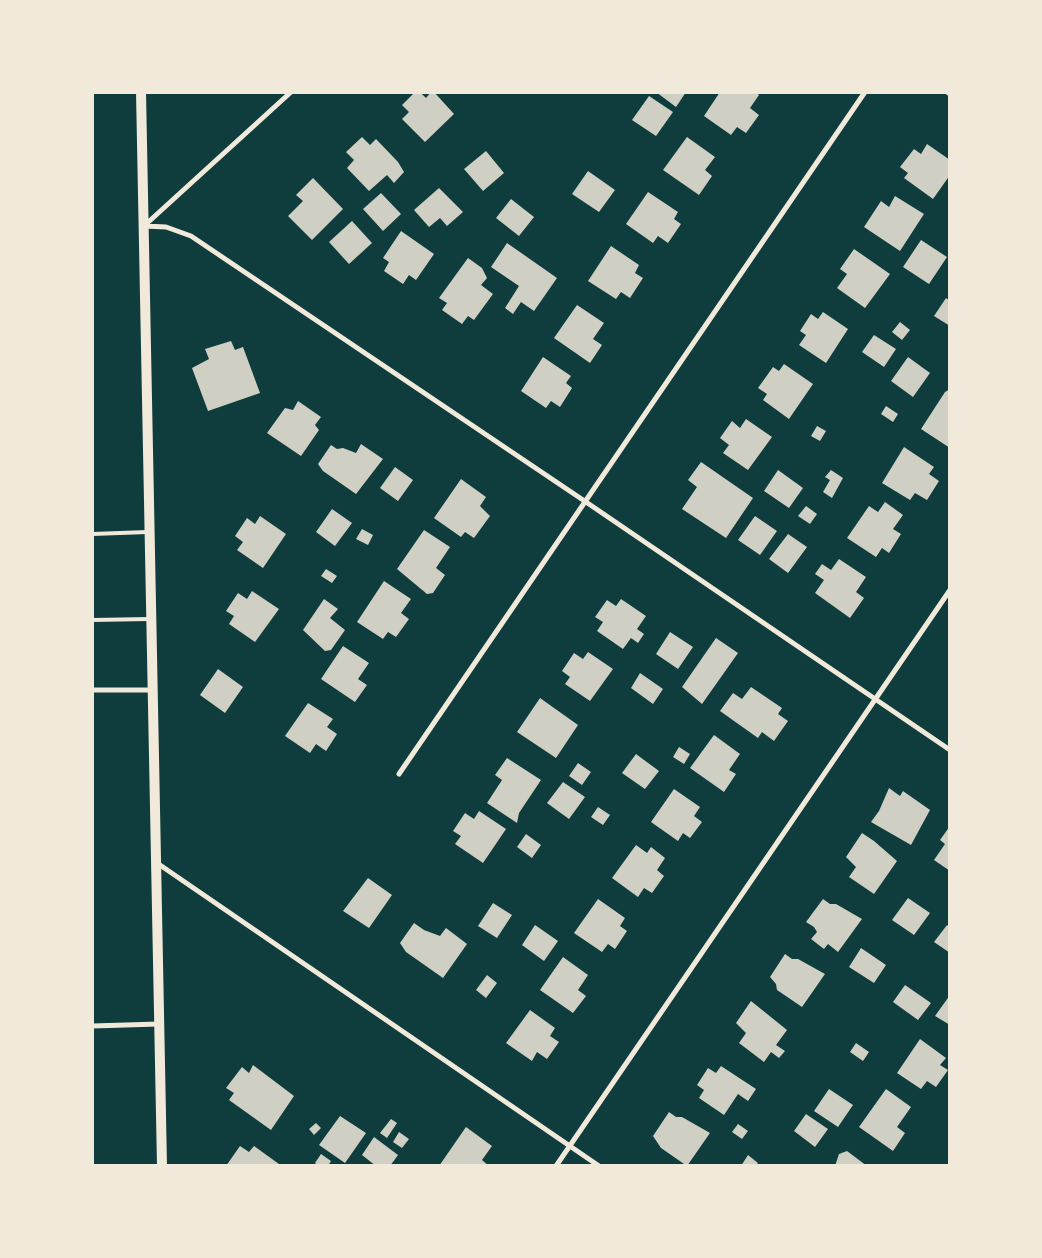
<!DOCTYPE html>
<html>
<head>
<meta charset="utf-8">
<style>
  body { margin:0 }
  #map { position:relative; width:1042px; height:1258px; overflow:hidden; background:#0f3d3e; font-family:"Noto Sans",sans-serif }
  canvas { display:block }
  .frame { position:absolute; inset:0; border:94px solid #f1e9da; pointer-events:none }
</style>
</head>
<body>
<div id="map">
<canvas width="1042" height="1258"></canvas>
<div class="frame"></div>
</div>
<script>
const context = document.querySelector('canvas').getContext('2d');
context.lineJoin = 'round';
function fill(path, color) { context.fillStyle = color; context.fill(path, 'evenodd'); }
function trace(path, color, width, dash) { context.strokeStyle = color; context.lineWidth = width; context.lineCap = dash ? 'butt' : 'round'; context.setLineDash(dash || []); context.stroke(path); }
const building = new Path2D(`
  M415,92H420L426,98L431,92H434L454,114L425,142L402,119L409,112L402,105Z
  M656,92H686L676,107Z
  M720,92H756L759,95L750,108L759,115L746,133L737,127L731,135L704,116Z
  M649,96L673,112L656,136L632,120Z
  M362,137L370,145L376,139L398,162L404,172L394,183L387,175L369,191L347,168L354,160L346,152Z
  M687,137L715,157L705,170L712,176L699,195L663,170Z
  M927,144L950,160V175L933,199L904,178L908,173L900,167L914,149L921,154Z
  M486,151L504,173L483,191L464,169Z
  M588,171L615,190L599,212L572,194Z
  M313,178L343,209L312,240L288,216L303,201L296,195Z
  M439,188L463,212L447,226L440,218L429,227L414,210Z
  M648,192L678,212L674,219L681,224L668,243L658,236L653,243L626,224Z
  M381,193L401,214L383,231L363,209Z
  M895,196L924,214L900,251L864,227L881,201L889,207Z
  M511,199L534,217L519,236L496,218Z
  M352,221L372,243L349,264L329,242Z
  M401,231L434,254L416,280L409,275L403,284L384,271L389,262L383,258Z
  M921,240L947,257L929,284L903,267Z
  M507,243L557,278L534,311L521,302L513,314L505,308L519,286L491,267Z
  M611,246L639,265L635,273L643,278L630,298L621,292L616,299L588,281Z
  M854,249L890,274L865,308L837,288L847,274L840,269Z
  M468,258L482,268L487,278L481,285L493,294L474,320L468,316L462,324L442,310L447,303L439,298Z
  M946,298L950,301V326L934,316Z
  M577,305L604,323L593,339L602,345L590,363L554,338Z
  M823,312L848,329L826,363L799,345L806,335L800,331L811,314L818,319Z
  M900,322L910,330L902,340L892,332Z
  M874,335L896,349L884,367L862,352Z
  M231,341L235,350L243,347L260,393L208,411L192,368L209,359L205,349Z
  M543,357L571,376L566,383L572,388L560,407L551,401L546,408L521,391Z
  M908,357L930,373L913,397L891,381Z
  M784,364L813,384L789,419L763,400L767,394L758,388L773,367L779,371Z
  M950,389V448L921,429L945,392Z
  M298,401L321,417L315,425L319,430L301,456L267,433L285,408L293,410Z
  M886,406L898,414L893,422L881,414Z
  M746,419L772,437L748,470L723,453L729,445L720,438L732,421L740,428Z
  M817,426L826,431L820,441L811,436Z
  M361,444L383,459L356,494L323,471L318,464L331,445L337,449L343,448L356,453Z
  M904,447L934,467L929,474L939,481L927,500L915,493L910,500L882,483Z
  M701,462L753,498L726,538L682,509L697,487L688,480Z
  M395,467L413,480L398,501L380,488Z
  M778,470L803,488L789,508L764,491Z
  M831,470L843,478L832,498L823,492L830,480L825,477Z
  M461,479L486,497L480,506L490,516L474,538L465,532L461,537L434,518Z
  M885,502L903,515L893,529L901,534L889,553L882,548L876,557L847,538L869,506L878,512Z
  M806,506L817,514L810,524L798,516Z
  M332,509L352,523L335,546L316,532Z
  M260,516L286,534L263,568L237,550L243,542L235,536L247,518L255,524Z
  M755,516L777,531L760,555L738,540Z
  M362,529L373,535L368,545L356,539Z
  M424,530L450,547L436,568L445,575L433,593L427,594L397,569Z
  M788,534L807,547L788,573L769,559Z
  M839,559L866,577L856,592L864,598L850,618L815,593L824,580L815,574L822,564L831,570Z
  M326,569L337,576L332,583L321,576Z
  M384,581L411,599L401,613L409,619L396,637L388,632L383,639L357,622Z
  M252,591L279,609L255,642L229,624L234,616L226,611L238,593L247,599Z
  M324,599L338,609L330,618L345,630L331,650L325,651L303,630Z
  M621,599L646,616L637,629L644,634L638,643L631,638L623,649L597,631L603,622L595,617L607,600L616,606Z
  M670,632L693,647L678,669L656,654Z
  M716,638L738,653L702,704L682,687Z
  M343,646L369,663L358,679L367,685L355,702L321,679Z
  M588,652L613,669L590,701L565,684L570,677L562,671L574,653L583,659Z
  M218,669L243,687L225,713L200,695Z
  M640,673L663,689L653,704L631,688Z
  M751,687L782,708L778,714L788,721L774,741L762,732L758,738L720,711L733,693L742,699Z
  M540,698L578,725L556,758L517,732Z
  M308,703L333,719L327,727L337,734L326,751L316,744L310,753L285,736Z
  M714,735L740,754L729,770L736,774L724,792L690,768Z
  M679,747L690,754L684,764L673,757Z
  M636,754L659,771L645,789L622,773Z
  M507,758L541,780L519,813L517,823L487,803L502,780L495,775Z
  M578,763L591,772L582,785L569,776Z
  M563,782L585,797L569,819L547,803Z
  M889,788L900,796L903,791L930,810L911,845L871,822L879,811Z
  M674,789L700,807L694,816L702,822L690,838L683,833L678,841L651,822Z
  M598,807L610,815L603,825L591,817Z
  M479,811L506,829L483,863L455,844L461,836L453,831L465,813L474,819Z
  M950,826V871L934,860L945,844L940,840Z
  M862,833L874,841L897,861L874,894L849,877L856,867L846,857Z
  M526,834L541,845L532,858L517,847Z
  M636,845L647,853L651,847L665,858L657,870L664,876L652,893L644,888L638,897L612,878Z
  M368,878L392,895L369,928L343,911Z
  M908,898L930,913L914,935L892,920Z
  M598,899L625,918L620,926L627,931L615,949L608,944L602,952L574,933Z
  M823,899L830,904H836L862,919L838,952L828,944L824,949L811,939L817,932L814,927L806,922Z
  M493,903L512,915L497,938L478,926Z
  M414,923L424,930L440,936L446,928L467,944L443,978L406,952L400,943Z
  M535,925L558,941L544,961L522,945Z
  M947,925L950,928V953L934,942Z
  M861,948L886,965L874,983L849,967Z
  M785,954L792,959H798L825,974L802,1007L777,990L776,984L770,977Z
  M563,957L588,975L578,990L586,996L573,1013L540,990Z
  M487,975L497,983L486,998L476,990Z
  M905,985L931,1003L918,1020L893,1002Z
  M950,995V1025L935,1016Z
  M751,1001L787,1030L776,1045L785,1051L779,1058L771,1052L764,1062L739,1043L746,1033L736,1023Z
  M530,1010L555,1028L550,1036L559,1042L547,1059L537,1052L532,1061L506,1043Z
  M920,1039L946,1058L940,1065L948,1070L936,1087L927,1081L921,1089L897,1073Z
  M856,1043L869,1052L863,1061L850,1052Z
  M253,1065L294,1096L271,1130L229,1100L234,1093L226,1088L242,1067L249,1073Z
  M721,1066L756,1089L748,1101L738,1094L724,1115L699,1098L704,1090L697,1085L708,1068L716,1073Z
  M829,1089L853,1105L838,1127L814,1111Z
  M886,1089L911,1107L897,1127L905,1133L893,1151L859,1127Z
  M669,1112L676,1117H682L710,1133L687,1166L661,1148L653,1136Z
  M806,1114L828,1129L815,1147L794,1131Z
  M340,1116L366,1133L345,1163L319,1145Z
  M391,1119L397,1123L387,1138L380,1133Z
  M316,1123L321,1128L314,1135L309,1129Z
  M738,1124L748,1131L742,1139L732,1132Z
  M466,1127L492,1146L482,1160L489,1166H439Z
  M399,1132L409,1139L402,1148L393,1142Z
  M374,1137L398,1155L390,1166H376L362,1155Z
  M240,1146L249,1152L254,1146L279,1164L278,1166H226Z
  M847,1151L867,1166H835L839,1154Z
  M321,1154L331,1161L328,1166H318L315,1163Z
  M748,1155L758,1163L755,1166H741Z`);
const service = new Path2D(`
  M92,534L148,532
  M92,620L149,619`);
const minor = new Path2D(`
  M947,92L950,94
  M144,226L166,227L191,236L586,502L950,750
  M144,226L291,92
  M92,690H153
  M399,774L865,92
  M157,863L599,1166
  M92,1026L159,1024
  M556,1166L950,590`);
const secondary = new Path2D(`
  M141,92L162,1166`);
fill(building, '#cfcfc3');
trace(service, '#f1e9da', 4);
trace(minor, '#f1e9da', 5);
trace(secondary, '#f1e9da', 10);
</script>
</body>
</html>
